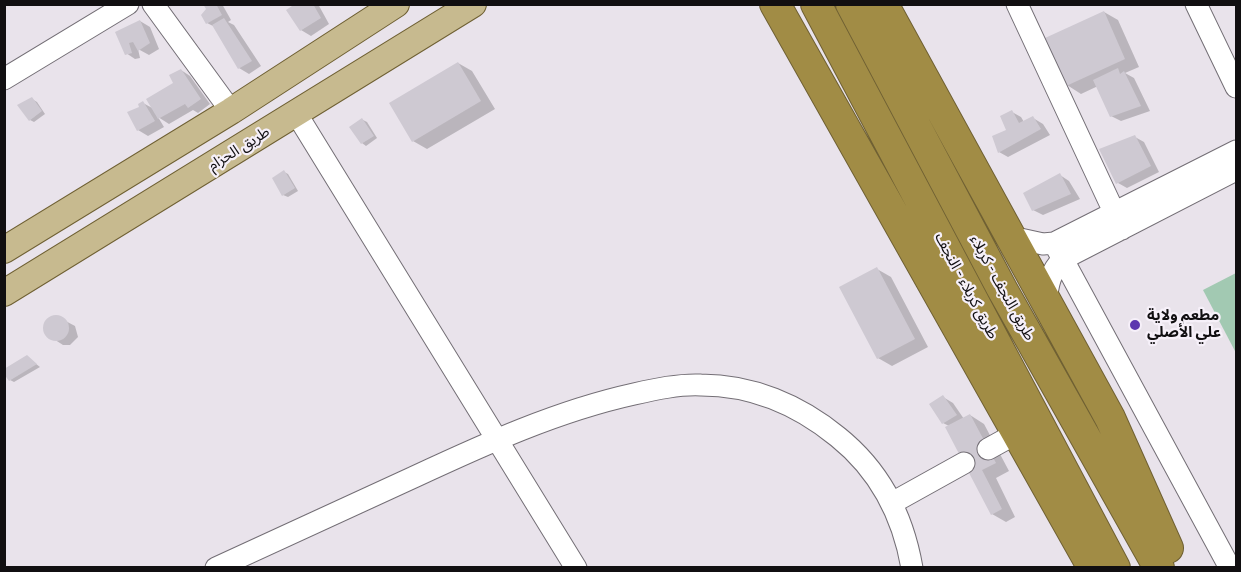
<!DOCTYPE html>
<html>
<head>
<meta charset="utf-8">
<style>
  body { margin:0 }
  #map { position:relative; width:1241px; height:572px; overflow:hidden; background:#e9e3eb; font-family:"Fira Sans Condensed",sans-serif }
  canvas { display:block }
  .frame { position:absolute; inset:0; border:6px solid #110f11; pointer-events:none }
</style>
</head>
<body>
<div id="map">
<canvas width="1241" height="572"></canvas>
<div class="frame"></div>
</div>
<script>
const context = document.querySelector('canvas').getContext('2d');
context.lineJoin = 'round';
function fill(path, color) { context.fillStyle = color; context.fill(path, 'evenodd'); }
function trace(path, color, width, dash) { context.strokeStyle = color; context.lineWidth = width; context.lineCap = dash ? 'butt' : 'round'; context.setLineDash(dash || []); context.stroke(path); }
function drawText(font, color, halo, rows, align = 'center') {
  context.font = font + ' "Fira Sans Condensed","Noto Sans Arabic",sans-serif'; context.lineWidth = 4.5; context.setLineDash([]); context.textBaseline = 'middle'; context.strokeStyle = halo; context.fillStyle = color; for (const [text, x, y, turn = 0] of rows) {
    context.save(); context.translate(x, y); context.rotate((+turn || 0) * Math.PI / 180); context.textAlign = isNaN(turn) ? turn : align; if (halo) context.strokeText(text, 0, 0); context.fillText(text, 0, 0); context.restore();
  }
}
const green = new Path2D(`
  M1236,273V353L1203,290Z`);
const shadow = new Path2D(`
  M205,4H222L231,20L228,22L234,25L261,66L249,74L239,68L215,27L207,23L208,10Z
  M298,4H318L329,24L311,36L301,30Z
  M1104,12L1118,20L1139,67L1125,73L1134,78L1150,111L1121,121L1111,116L1098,86L1081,94L1067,85Z
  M140,21L150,27L159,49L149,55L138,49L140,58L135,59L126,53L117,33Z
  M458,63L472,71L495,109L427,149L413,141Z
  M181,70L190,76L210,104L198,113L193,110L169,124L158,117L164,127L148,136L138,130L143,103L154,109L175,83Z
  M32,99L37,102L45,114L34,122L30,120Z
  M1012,112L1021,117L1024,122L1033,118L1043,124L1050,135L1008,157L999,152L1007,131Z
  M363,120L367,122L377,138L366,146L362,143Z
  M1135,137L1144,142L1159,172L1127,188L1118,183Z
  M284,172L288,174L298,191L288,197L283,195Z
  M1060,175L1069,181L1080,199L1043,215L1033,210Z
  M877,269L891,277L928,347L892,366L878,358Z
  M58,317L75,326L78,337L70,345H63L46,334L45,327L48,320Z
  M31,360L40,367L14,382L10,380Z
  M943,397L953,403L964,419L970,415L984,424L1009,471L996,478L1015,517L1006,522L992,514L949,426L943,423L931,404Z`);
const building = new Path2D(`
  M203,4H216L222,15L206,24L201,15L206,9Z
  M295,4H313L321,18L300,31L286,10Z
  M1104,11L1125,59L1066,86L1045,38Z
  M224,18L252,61L238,69L212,25Z
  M140,20L150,43L138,51L133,42L129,43L132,53L125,55L115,32Z
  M458,62L481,101L412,142L389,103Z
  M1118,68L1120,74L1124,71L1141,106L1110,117L1093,80Z
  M181,69L201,99L188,108L185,104L158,119L146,99L173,83L169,75Z
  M32,97L42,111L29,121L17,105Z
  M143,101L155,121L137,131L127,112L139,107L138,104Z
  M1012,110L1019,123L1033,116L1041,129L998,153L992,136L1006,130L1000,116Z
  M362,118L374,136L361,144L349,127Z
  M1135,135L1151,166L1116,184L1099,149Z
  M284,170L295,188L282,196L272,178Z
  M1060,173L1071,194L1032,211L1023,193Z
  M877,267L915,339L877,359L839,287Z
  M43 328a13 13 0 1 1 26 0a13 13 0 1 1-26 0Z
  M27,355L37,364L9,381L4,374V369Z
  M943,395L957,415L942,424L929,404Z
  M970,414L996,463L982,470L1002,509L991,515L945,427Z`);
const minor = new Path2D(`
  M153,4L231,111
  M1017,4L1122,229
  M1196,4L1236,87
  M4,79L128,4
  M296,113L576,568
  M1011,237L1043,244L1054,243L1236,151
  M1054,243L1230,568
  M1046,302C1048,284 1050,272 1063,259L1236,170
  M988,449L1017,433
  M892,503L964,463
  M216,568C282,537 348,507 414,477C485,444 557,411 634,394C656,389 679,384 701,385C752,385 799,405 838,437C879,470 903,516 912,568`);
const major = new Path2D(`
  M4,250L231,111L396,4
  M4,293L473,4`);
const highway = new Path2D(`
  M775,4L1093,568
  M816,4L1115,568
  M851,4L1002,289L1159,568
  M883,4L1110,418L1168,548`);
const markers = [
  [1135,325,6,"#5d37af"]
];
const streetNames = [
  ["طريق الحزام",239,149,-32],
  ["طريق کربلاء - النجف",966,286,62],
  ["طريق النجف - کربلاء",1002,288,61]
];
const poiNames = [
  ["مطعم ولاية",1147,316],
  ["علي الأصلي",1147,333]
];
fill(green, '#a2c9b2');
fill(shadow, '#0003');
fill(building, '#cec9d2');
trace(minor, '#736e75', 23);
trace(major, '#6f6033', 28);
trace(highway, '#6f6033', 32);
trace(minor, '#fff', 21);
trace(major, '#c7ba8f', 26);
trace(highway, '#a18c45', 30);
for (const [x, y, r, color] of markers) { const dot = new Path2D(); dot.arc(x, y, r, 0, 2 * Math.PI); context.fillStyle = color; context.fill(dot); trace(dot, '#f6f0f9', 2); }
drawText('15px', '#110f11', '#f6f0f9', streetNames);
drawText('bold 15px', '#110f11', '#f6f0f9', poiNames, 'left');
</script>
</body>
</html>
